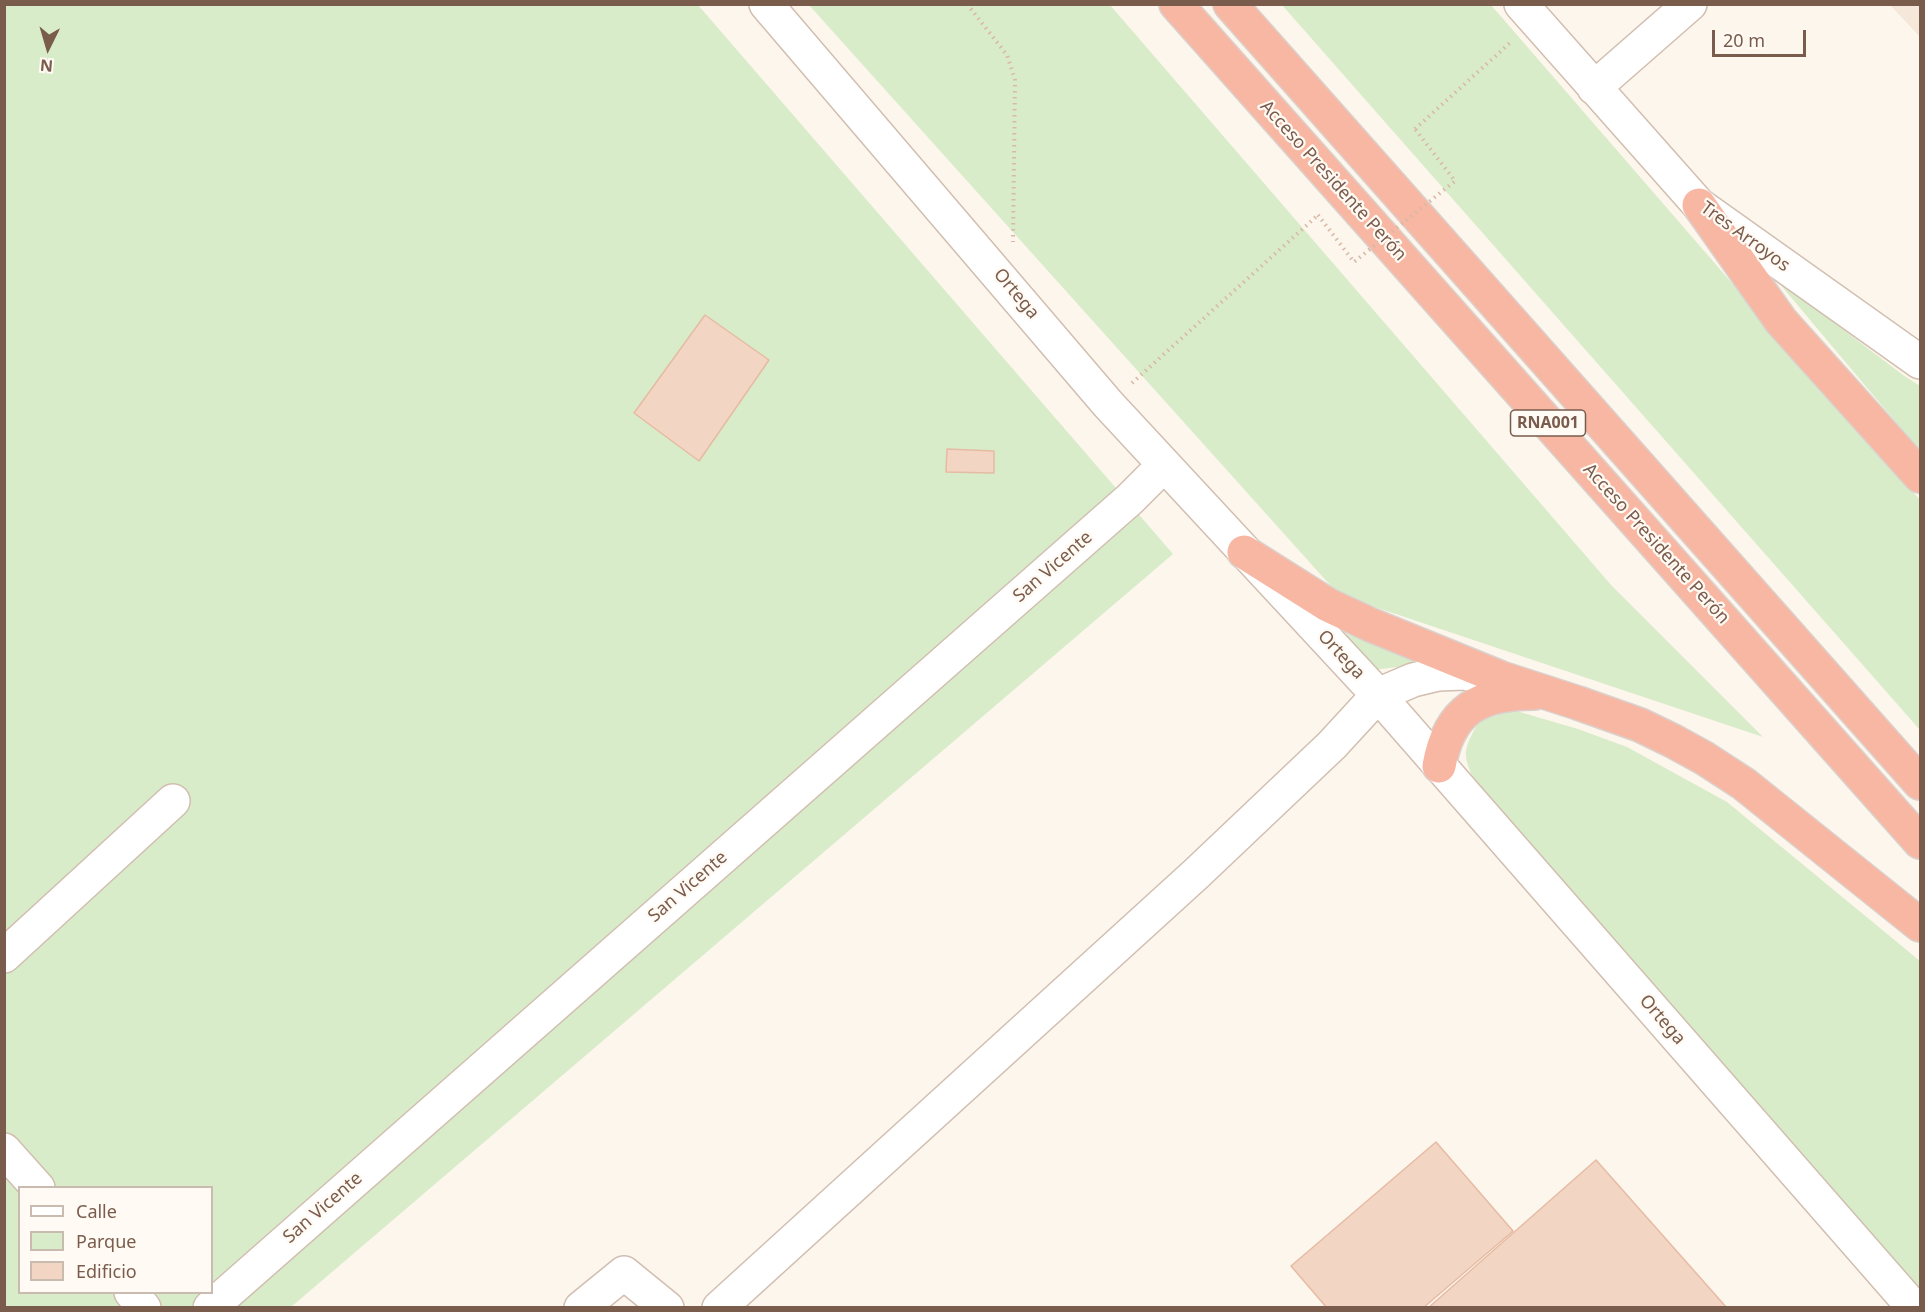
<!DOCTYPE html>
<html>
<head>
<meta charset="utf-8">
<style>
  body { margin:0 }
  #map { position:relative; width:1925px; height:1312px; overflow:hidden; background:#fdf6ec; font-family:"Noto Sans",sans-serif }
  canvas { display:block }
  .frame { position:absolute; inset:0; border:6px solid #7a5c4d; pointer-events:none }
  .legend { position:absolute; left:18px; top:1186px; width:195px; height:108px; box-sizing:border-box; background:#fffaf3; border:2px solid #cabbb1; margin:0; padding:8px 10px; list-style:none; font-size:18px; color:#7a5c4d }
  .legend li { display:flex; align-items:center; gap:12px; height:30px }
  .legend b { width:30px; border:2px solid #cabbb1 }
  .north { position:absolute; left:18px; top:18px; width:60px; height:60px; -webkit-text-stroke:4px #fffaf3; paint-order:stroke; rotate:185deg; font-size:16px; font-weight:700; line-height:24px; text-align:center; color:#7a5c4d }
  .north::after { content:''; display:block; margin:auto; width:21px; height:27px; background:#7a5c4d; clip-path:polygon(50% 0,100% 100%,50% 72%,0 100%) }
  .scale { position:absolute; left:1712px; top:30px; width:94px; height:27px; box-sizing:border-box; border:3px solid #7a5c4d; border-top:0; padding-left:8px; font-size:18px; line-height:21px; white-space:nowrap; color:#7a5c4d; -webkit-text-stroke:4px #fffaf3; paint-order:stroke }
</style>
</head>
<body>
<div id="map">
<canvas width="1925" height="1312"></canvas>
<div class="frame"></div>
<ul class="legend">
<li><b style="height:8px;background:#fff"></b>Calle</li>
<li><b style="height:16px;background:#d8ecc9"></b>Parque</li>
<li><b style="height:16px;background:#f3d5c3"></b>Edificio</li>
</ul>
<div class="north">N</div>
<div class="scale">20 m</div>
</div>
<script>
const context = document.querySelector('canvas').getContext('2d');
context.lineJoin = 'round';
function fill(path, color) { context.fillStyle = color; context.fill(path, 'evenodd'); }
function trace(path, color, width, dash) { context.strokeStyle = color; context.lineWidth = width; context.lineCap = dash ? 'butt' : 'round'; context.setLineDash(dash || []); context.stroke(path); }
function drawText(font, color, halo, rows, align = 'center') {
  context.font = font + ' "Noto Sans",sans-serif'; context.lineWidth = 4.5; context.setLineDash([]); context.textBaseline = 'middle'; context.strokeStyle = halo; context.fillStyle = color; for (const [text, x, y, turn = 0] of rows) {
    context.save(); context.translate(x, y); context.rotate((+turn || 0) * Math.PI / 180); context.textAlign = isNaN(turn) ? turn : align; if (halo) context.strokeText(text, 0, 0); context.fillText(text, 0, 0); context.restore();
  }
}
const residential = new Path2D(`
  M1890,5H1920V37Z`);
const green = new Path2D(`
  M5,5H698L1173,554L291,1307L5,1308ZM20,1188H212V1292H20Z
  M809,5H1110L1612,586L1763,737L1339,595Z
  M1282,5H1491L1920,500V730Z
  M1774,277L1903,375L1920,386V451Z
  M1335,630L1430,663L1373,670Z
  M1513,710L1578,729L1627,747L1727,802L1920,961V1289L1476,786C1463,753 1461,754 1479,721Z`);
const building = new Path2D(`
  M705,315L769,360L699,461L634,413Z
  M947,449L994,451V473L946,472Z
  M1436,1142L1513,1231L1423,1308H1327L1291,1266Z
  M1596,1160L1727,1308H1428Z`);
const path = new Path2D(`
  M967,4L1007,55L1015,80L1013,242
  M1415,129L1512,41
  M1132,383L1318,215`);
const minor = new Path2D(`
  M766,4L1108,404L1378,695L1914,1308
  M1521,4L1699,205L1920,362
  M1594,88L1690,4
  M4,956L173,801
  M4,1150L38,1188
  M131,1292L144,1308
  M210,1308L1130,499L1164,465
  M581,1308L624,1273L667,1308
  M719,1308L1196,874L1332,745L1378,695L1413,680L1438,674L1463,673L1490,676`);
const highway = new Path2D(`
  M1176,4L1920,842
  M1230,4L1920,783
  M1699,205L1781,321L1920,476
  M1244,552L1328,605L1371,625L1501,678L1578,703L1640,725L1673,741L1704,758L1744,784L1920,925
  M1439,766C1449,709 1480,693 1534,693`);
const pathBridge = new Path2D(`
  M1318,215L1354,262L1455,181L1415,129`);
const shields = [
  [1548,423,75]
];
const shieldNames = [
  ["RNA001",1548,423]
];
const streetNames = [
  ["Acceso Presidente Perón",1333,181,48],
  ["Tres Arroyos",1745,237,36],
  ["Ortega",1016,294,50],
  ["Acceso Presidente Perón",1656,544,48],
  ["San Vicente",1053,567,-41],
  ["Ortega",1341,655,47],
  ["San Vicente",688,887,-41],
  ["Ortega",1662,1020,49],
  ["San Vicente",323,1208,-41]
];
fill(residential, '#f5e8da');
fill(green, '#d8ecc9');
fill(building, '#f3d5c3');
trace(building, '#e6bba3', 1.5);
trace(minor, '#d1beb0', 36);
trace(highway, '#dad1cd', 36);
trace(path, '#d9b8a5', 4, [1.5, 4.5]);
trace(minor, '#fff', 33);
trace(highway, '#f7b7a3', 33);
trace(pathBridge, '#d9b8a5', 4, [1.5, 4.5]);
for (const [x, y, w] of shields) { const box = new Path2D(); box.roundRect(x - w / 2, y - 13, w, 26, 4.5); context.fillStyle = '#fffaf3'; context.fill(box); trace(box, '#7a5c4d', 1.5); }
drawText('bold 16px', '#7a5c4d', null, shieldNames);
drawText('18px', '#7a5c4d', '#fffaf3', streetNames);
</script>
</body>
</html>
